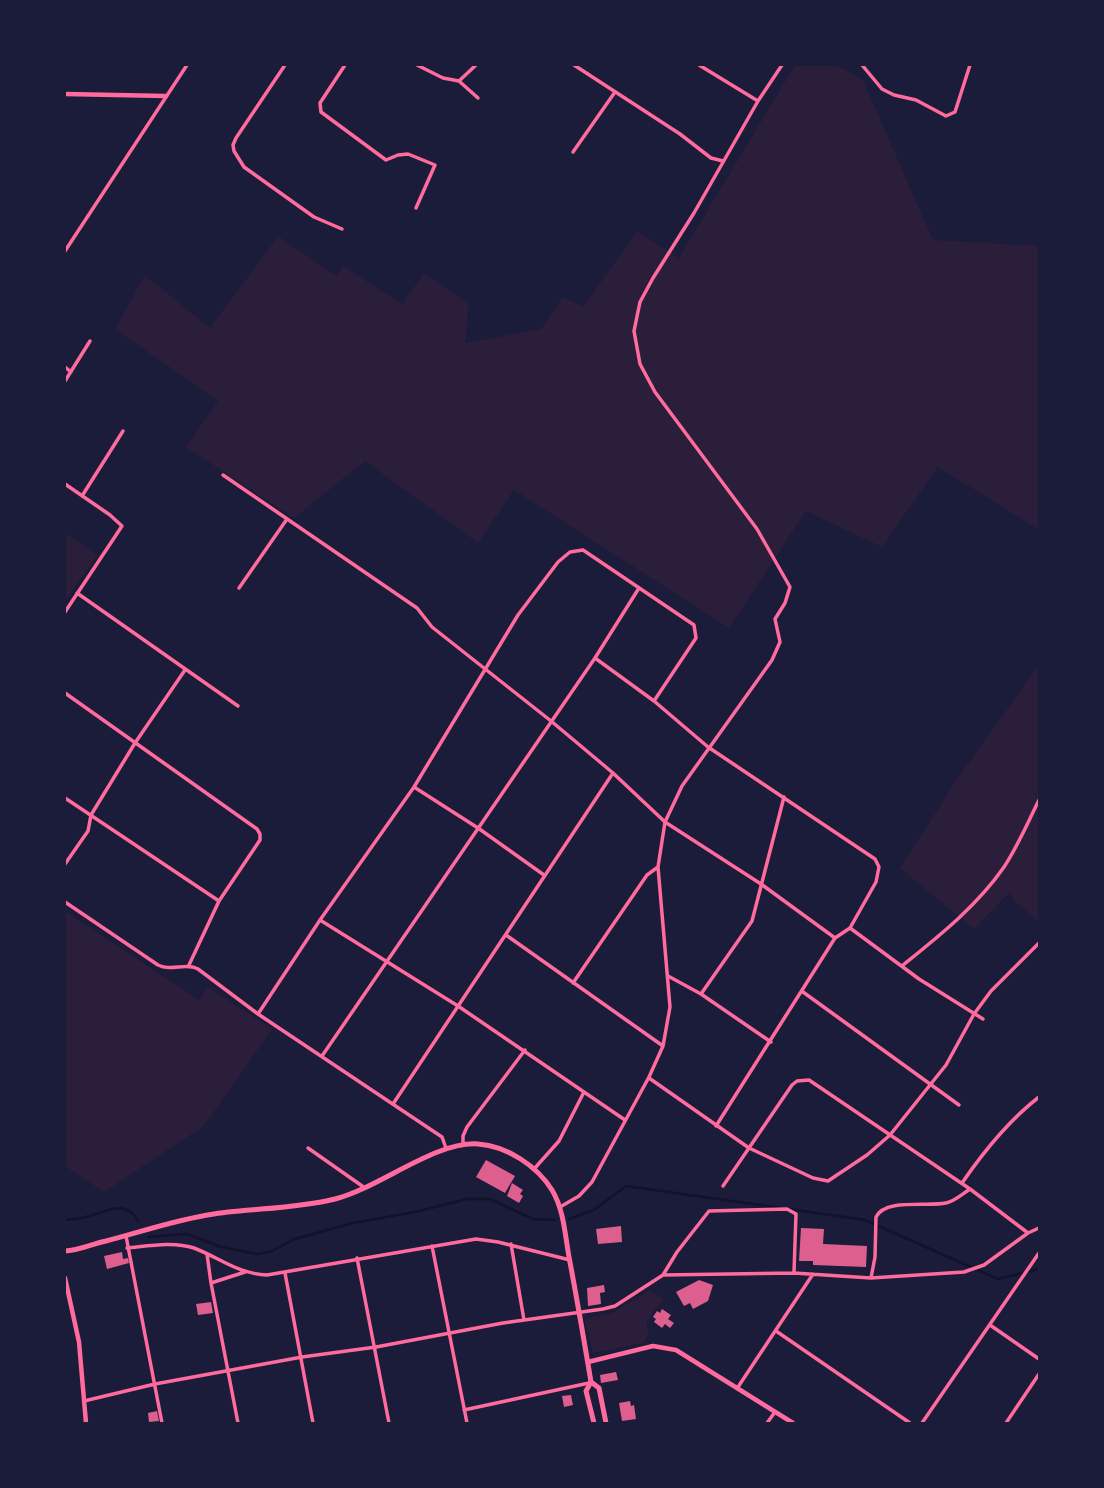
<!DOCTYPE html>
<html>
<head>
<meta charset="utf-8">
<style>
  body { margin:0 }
  #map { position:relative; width:1104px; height:1488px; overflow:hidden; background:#1b1b3a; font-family:"Open Sans",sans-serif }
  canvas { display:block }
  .frame { position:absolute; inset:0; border:66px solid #1b1b3a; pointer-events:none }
</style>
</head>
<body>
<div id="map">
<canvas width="1104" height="1488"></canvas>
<div class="frame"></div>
</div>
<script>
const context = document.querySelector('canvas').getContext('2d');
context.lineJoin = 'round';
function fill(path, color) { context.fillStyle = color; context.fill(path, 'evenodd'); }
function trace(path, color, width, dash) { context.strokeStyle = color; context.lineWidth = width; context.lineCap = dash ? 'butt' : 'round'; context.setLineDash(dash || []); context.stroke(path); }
const green = new Path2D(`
  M795,65H837L863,80L933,240L1039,246V530L938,467L882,547L806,511L729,628L514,490L478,543L365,461L294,518L186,447L218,401L115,329L145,275L210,328L278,236L336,276L343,266L402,304L424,273L469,304L465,343L541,329L563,297L583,307L637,231L679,258Z
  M65,533L98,555L65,601Z
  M1039,665V922L1015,902L1009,893L974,929L900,868L957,779Z
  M65,911L199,1000L208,987L272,1029L204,1126L104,1192L65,1166Z
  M650,1290L663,1299L646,1322L649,1334L643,1343L593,1353L585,1319L612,1313Z`);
const stream = new Path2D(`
  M788,1209L865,1220L998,1279L1039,1269
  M569,1219L594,1210L626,1186L781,1208
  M65,1220C74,1219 85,1218 93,1215C110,1209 128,1201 138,1221
  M148,1237L187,1234L221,1247L258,1254L272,1251L295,1239L353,1223L415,1212L467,1199H490L533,1219L555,1220`);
const building = new Path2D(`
  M486,1160L515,1176L505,1193L476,1177Z
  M512,1183L523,1190L520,1194L523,1196L519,1203L507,1196Z
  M621,1226L622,1242L598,1244L596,1229Z
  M801,1228L824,1229L823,1244L867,1246L866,1267L813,1265V1261H799Z
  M122,1252L123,1259L128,1258L129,1263L107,1269L104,1256Z
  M699,1280L713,1285L708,1301L693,1309L690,1303L684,1306L676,1292Z
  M604,1285L605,1292L600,1293L601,1304L588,1306L587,1288Z
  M211,1302L213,1313L198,1315L196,1304Z
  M662,1309L671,1315L668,1319L674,1323L670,1328L665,1324L662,1328L654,1322L656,1319L653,1317L657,1311L660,1313Z
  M616,1372L618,1380L601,1383L600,1375Z
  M571,1395L573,1405L564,1407L562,1396Z
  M630,1401L631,1406L634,1405L636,1419L622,1421L619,1403Z
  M157,1411L159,1421L149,1422L148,1413Z`);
const minor = new Path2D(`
  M285,65L236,138L233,145L234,151L244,167L314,217L342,229
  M345,65L320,103L321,112L386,160L398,155L408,154L435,165L416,208
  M417,65L443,78L459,81L478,98
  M574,65L680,134L711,158L723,161
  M699,65L758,101
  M862,65L882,89L894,95L916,100L946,116L955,112L970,65
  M459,81L476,65
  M573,152L615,92
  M65,251L187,65
  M65,367L71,372
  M65,381L90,341
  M223,475L417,608L432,627L551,721L613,773L665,822L761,884L835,938
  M65,484L110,515L122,526L65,612
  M82,496L123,431
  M239,588L287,519
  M77,593L238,706
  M595,658L654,701L708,747L875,859L879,867L876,882L850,928L835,938L716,1126
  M65,693L257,829L260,834V840L219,901L189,965
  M414,787L478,828L544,875
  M65,798L219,901
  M65,864L88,831L91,815L135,743L185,670
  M65,902L158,965C172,972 185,962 198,969L258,1014L442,1137L446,1148
  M320,920L458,1006L625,1120
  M850,928L919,979L983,1019
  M506,935L663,1046
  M903,965C939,936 977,906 1004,867C1018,846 1028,822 1039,800
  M668,976L701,994L771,1042
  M573,983L647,875L658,867
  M803,992L959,1105
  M701,994L752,921L784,797
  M258,1014L320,920L414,787L518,615L558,562L570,552L583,550L694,625L696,638L654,701
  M322,1056L595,658L639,588
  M649,1078L749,1148L813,1178L828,1181L867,1155L890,1135L946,1065L974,1014L991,991L1039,943
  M393,1104L613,773
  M463,1145V1136L467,1127L525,1050
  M308,1148L365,1188
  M534,1169L559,1141L584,1092
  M962,1183C984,1151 1008,1121 1039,1097
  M723,1186L792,1085L797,1081L809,1080L970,1189L1028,1233
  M560,1207L579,1196L592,1182L649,1077L663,1046L670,1007L658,867L665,822L682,786L772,660L780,642L775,619L785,603L790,587L757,529L655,392L640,364L634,331L640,302L653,278L694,213L758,101L782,65
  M126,1236L162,1423
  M511,1244L524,1320
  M432,1246L467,1423
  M127,1248C148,1246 173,1241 194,1248C220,1258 238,1274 267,1275L476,1239L498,1242L570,1260
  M207,1254L211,1283L238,1423
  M357,1258L389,1423
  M285,1273L313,1423
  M663,1275L677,1252L709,1211L787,1209L796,1214L794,1272
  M871,1278L875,1257L876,1217C885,1198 928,1207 946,1203C955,1201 962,1194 970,1189
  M211,1283L245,1272
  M990,1325L1039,1359
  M776,1331L910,1423
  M738,1387L813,1274
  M84,1401L155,1384L302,1357L376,1347L503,1323L603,1309L615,1306L663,1275L794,1273L871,1278L964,1272L984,1265L1028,1233L1039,1228
  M464,1410L589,1383
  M767,1423L775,1412
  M922,1423L1039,1253
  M1006,1423L1039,1374`);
const tertiary = new Path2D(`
  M65,94L166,96
  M65,1278L79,1342L86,1423
  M588,1362L653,1346L676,1350L793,1423`);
const trunk = new Path2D(`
  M65,1251C79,1251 91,1244 106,1241C141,1232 178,1219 214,1214C254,1208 295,1209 335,1199C379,1188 435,1141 478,1144C507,1146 537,1166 552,1190C564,1210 565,1235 569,1257C577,1299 584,1340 591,1382
  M594,1423L586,1391L591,1382L599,1388L606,1423`);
fill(green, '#2a1e3b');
trace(stream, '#12122b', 2.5);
fill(building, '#dd5f8e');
trace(minor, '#ff6b9d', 3.5);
trace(tertiary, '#ff6b9d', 4.5);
trace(trunk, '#ff6b9d', 5);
</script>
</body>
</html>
